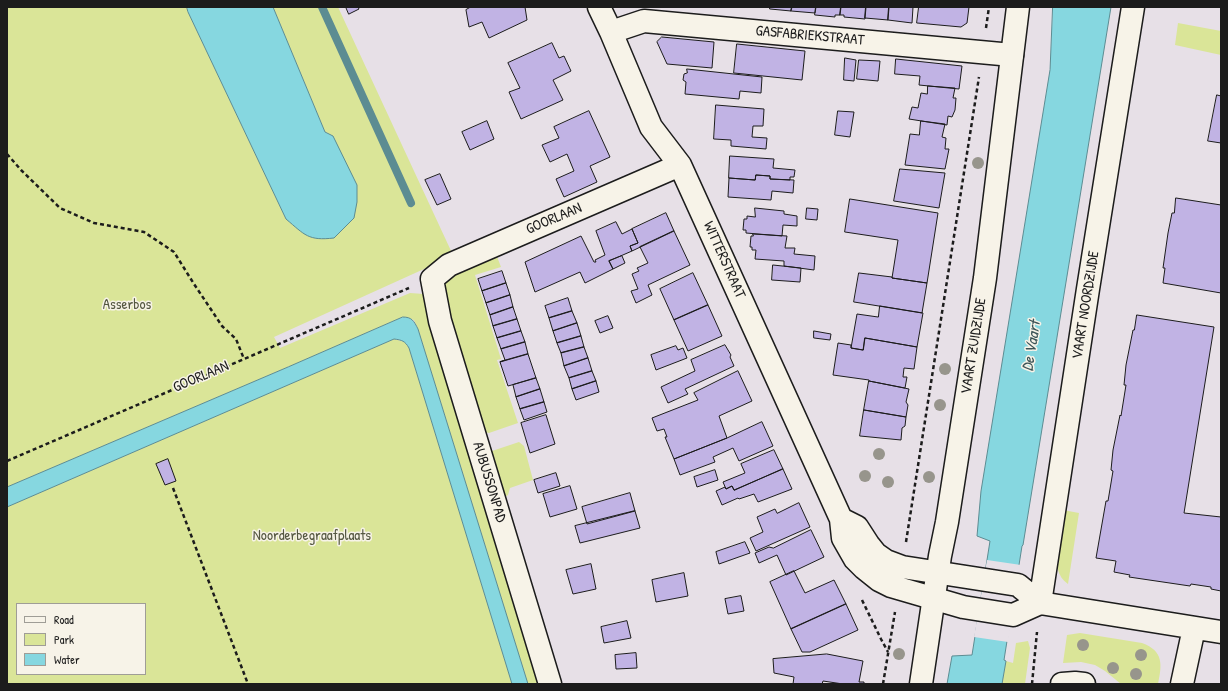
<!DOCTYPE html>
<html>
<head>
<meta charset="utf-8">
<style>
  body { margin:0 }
  #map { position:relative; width:1228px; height:691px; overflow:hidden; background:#e7e0e7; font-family:"Patrick Hand",sans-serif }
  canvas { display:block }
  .frame { position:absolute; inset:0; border:8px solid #1c1c1c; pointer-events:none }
  .legend { position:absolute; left:16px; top:603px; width:130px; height:72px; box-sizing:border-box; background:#f7f3e8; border:1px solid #9f9d96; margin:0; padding:5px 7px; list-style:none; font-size:12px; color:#1c1c1c }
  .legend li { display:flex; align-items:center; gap:8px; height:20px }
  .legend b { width:20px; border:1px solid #9f9d96 }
</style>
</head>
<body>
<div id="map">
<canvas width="1228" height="691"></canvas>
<div class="frame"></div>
<ul class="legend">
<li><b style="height:5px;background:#f7f3e8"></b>Road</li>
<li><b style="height:11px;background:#dae598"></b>Park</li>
<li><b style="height:11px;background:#86d7e0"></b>Water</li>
</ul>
</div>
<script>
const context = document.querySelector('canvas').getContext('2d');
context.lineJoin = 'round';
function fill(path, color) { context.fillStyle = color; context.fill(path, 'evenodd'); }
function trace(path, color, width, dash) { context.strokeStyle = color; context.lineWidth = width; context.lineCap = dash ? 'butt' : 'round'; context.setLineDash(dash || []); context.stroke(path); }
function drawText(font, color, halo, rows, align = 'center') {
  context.font = font + ' "Patrick Hand",sans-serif'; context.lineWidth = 3; context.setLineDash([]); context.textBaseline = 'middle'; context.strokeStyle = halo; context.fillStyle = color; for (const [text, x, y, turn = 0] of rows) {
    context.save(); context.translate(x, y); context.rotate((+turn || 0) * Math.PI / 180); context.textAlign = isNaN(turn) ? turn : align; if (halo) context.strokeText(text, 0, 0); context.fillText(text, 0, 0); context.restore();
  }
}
const green = new Path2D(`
  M7,7H187L188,12L286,219L333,136L325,132L273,7H338L452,253L424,269L274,337L280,348L410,293L424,294L541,684H528L418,329L414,320L403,317L288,367L7,487Z
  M1178,23L1221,31V55L1175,45Z
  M496,254L501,267L475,275L501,359L497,360L518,423L489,433L484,432L441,286L448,275Z
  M394,339L405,342L409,348L512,684H7V507ZM17,604H145V674H17Z
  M519,442L524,446L533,480L510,488L508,495L502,499L490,458L492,451Z
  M1063,510L1079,513L1068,584C1047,570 1060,531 1063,510Z
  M1080,633L1142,643C1164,651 1162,665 1158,684H1121L1105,671L1095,665L1081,662L1063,663L1067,635Z
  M1028,641L1030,648L1025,684H1002L1006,661L1013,663L1016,643Z`);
const water = new Path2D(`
  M187,7H273L325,132L333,136L357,185V202L354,218L334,238C308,241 305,235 286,219L188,12Z
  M1053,7H1111L1023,545L1022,546L1004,660L1006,661L1002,684H947L952,656L972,655L990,541L977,536L981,491L1050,70Z
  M403,317C412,317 414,321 418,329L528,684H512L409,348C405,341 402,340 394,339L7,507V487L288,367Z`);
const pier = new Path2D(`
  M987,560L1021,565L1008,642L974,637Z`);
const stream = new Path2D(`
  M322,7L411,203`);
const building = new Path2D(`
  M346,7H358L359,9L349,14Z
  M471,7H525L527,20L489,38L482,22L469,27L466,10Z
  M770,7H792L791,11L770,9Z
  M792,7H816L815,13L791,11Z
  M816,7H841L840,15H835V17L815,15Z
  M841,7H866L865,19L844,17V15H840Z
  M866,7H889L888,20L865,18Z
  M889,7H913L912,23L888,20Z
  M919,7H969L967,23L961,27L917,23Z
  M662,37L714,42L712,68L667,64L657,42Z
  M552,43L559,58L564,56L571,71L553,80L563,100L521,119L509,92L520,88L508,63Z
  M737,44L805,51L802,80L734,73Z
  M845,58L856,60L854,81L844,80Z
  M896,59L962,66L959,89L919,85L920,76L895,74Z
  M859,60L880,61L878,81L857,79Z
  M687,69L762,77L761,93L740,91L739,99L685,94L686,82L683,80L684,74L687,73Z
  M928,86L955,88L953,98H956L955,110L952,117L948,116L947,125L909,119L912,107L918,108L921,93L927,94Z
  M1217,95L1221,96V143L1208,141Z
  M716,105L764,109L763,126H753L752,137L767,138L766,149L731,146V140L714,139Z
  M589,111L610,157L590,166L597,182L564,197L556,179L574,171L567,154L550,162L542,145L559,138L554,127Z
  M838,111L854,112L850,137L835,135Z
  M487,121L494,139L470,150L462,132Z
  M921,121L945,124L942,137L946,138L945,149H949L945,169L905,165L910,134L919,135Z
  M730,156L774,159L773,168L795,170L794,177H790V180L770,179V176L756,175L755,180L729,178Z
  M900,169L945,173L939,208L894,201Z
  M440,174L451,199L437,205L425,180Z
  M756,175L770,176V179L794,180L793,193L772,191L771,200L728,197L729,178L755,180Z
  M1176,198L1221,205V293L1163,283L1165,268H1163L1168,233L1172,213H1174Z
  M850,199L938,213L927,283L892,278L898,240L845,232Z
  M755,208L784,211V214L797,216V226L783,225L782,236L746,233V230H743L744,219H747V216L755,217Z
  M807,208L818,209L817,220L806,219Z
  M666,213L674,231L632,251L630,246L638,243L632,229Z
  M616,222L622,234L632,229L638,243L630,246L632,251L609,261L613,269L585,283L580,272L535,292L525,262L581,236L594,262H596L595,260L605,255L596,231Z
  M674,231L690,265L648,285L652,295L636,303L631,291L638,289L632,274L639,271L637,268L648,263L640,247Z
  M753,234L787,236L785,248H795L794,254L815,256L814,270L784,266V261L755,259L756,250H752V247H750L751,236H753Z
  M622,256L625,263L613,269L609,261Z
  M773,265L801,268L800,282L772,280Z
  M502,271L506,283L482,291L478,279Z
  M693,273L708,305L674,320L660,289Z
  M859,273L892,277V278L927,283L922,313L854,302Z
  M506,283L510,295L486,303L482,291Z
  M510,295L513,307L490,315L486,303Z
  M568,298L572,311L549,318L545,306Z
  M708,305L722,336L688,351L674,320Z
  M880,306L923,313L917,347L865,338L863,350L851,348L857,314L878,317Z
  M513,307L517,319L493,326L490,315Z
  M572,311L577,323L553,331L549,318Z
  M1137,315L1214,327L1184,513L1221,517V591L1211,589V587L1191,584L1190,586L1129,577L1130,575L1114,572L1116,561L1096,558L1106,501H1108L1113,471L1111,470L1113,450L1120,415L1121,416L1126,385H1124L1126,365L1133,330H1134Z
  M608,316L613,328L600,333L595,321Z
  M517,319L521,331L497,338L493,326Z
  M577,323L581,336L557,343L553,331Z
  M521,331L525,342L501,349L497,338Z
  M814,331L831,334L830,340L814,338Z
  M581,336L584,347L561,353L557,343Z
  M865,338L917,347L914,369L904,368L903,377H907L905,388L869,381V380L833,375L838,343L851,345V348L863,350Z
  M525,342L528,354L500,362L505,360L501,349Z
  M725,345L731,355L730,357L734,366L685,389L688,394L668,403L661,387L695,371L691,360Z
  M676,346L678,350L683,348L687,358L656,370L651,355Z
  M584,347L588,358L564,366L561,353Z
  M528,354L536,378L508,386L500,362Z
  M588,358L592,371L569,378L564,366Z
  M592,371L596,381L572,389L569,378Z
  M738,371L752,401L719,416L727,438L674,459L665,437H667L664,429L657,431L652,418L698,400L694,393Z
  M536,378L540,389L516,397L513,385Z
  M596,381L599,392L576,400L572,389Z
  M869,381L909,389L906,402L908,405L906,417L864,410Z
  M540,389L544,402L520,409L516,397Z
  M544,402L547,412L524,420L520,409Z
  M864,410L906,417L905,426L902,428L901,440L860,436Z
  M546,415L555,444L530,453L521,423Z
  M762,422L773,446L739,461L733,448L713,457L715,462L680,475L674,459L727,438Z
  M774,450L783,469L734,490L732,486L726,489L723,482L745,473L741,464Z
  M168,459L176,481L165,485L156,464Z
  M783,469L792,489L758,502L754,494L739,499L738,498L722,505L716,491L725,487L726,489L732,486L734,490Z
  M715,470L718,480L697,487L694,477Z
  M556,473L560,486L538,493L534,480Z
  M570,486L577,509L550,517L543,494Z
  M630,493L635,511L587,524L582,507Z
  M799,503L810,527L756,551L750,538L763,532L757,517L775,509L777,513Z
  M635,511L640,528L580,543L575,526Z
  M811,530L824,557L786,575L777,555L759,563L755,553L769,547L773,548Z
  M745,542L750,553L719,564L716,552Z
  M591,564L596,589L573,594L566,570Z
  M794,571L805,593L834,580L846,604L791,629L770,582Z
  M684,573L688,596L656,602L652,580Z
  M741,596L744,611L728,614L725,599Z
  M846,604L858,630L810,652H802L791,629Z
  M627,621L631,638L604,643L601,627Z
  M636,653L637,668L616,669L615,655Z
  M827,654L863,661L859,682H864V684H843L823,681L822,684H793L794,677L774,673L773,659Z`);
const path = new Path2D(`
  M986,28L989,7
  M7,154L21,170L60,208L94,223L144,232L174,252L194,284L222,326L236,339L244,359
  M7,461L409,288
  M173,488L248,684
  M906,542L979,77
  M862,600L881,639L888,652
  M883,684L895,612
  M1032,684L1037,632`);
const street = new Path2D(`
  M599,7L611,32L651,127L680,165L841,519L843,538L855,559L864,568L879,580L891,586L963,607L1013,615L1040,603L1018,585L902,567L886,561L876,554L868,544L857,527L841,519
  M1133,7L1088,289L1040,603L1221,632
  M611,32L644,21L1012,55
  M550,684L440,321L432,279L449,265L680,165
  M1062,684L1075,683L1084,684
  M1182,684L1194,628`);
const secondary = new Path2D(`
  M921,684L940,556L947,522L985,278L1018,7`);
const trees = [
  [978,163],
  [945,369],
  [940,405],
  [879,454],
  [865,476],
  [929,477],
  [888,482],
  [1083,645],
  [899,654],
  [1141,655],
  [1113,668],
  [1136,674]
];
const streetNames = [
  ["GASFABRIEKSTRAAT",810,36,5],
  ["GOORLAAN",554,219,-23],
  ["WITTERSTRAAT",724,260,66],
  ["VAART NOORDZIJDE",1086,305,-81],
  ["VAART ZUIDZIJDE",974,346,-81],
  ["GOORLAAN",201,377,-23],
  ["AUBUSSONPAD",489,482,73]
];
const parkNames = [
  ["Asserbos",127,305],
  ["Noorderbegraafplaats",312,536]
];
const waterNames = [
  ["De Vaart",1032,346,-81]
];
fill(green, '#dae598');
fill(water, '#86d7e0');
trace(water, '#5c8c92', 1);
fill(pier, '#e7e0e7');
trace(stream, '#5c8c92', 8);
fill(building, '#c1b3e4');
trace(building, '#1c1c1c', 1);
trace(street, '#1c1c1c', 25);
trace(secondary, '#1c1c1c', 25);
trace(path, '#1c1c1c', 2.5, [4, 3]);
trace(street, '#f7f3e8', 22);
trace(secondary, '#f7f3e8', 22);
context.fillStyle = '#97958c';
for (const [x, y] of trees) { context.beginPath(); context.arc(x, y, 6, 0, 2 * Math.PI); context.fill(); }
drawText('15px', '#1c1c1c', '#f7f3e8', streetNames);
drawText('15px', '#555841', '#f7f3e8', parkNames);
drawText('italic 16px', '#3c5457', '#f7f3e8', waterNames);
</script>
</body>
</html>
